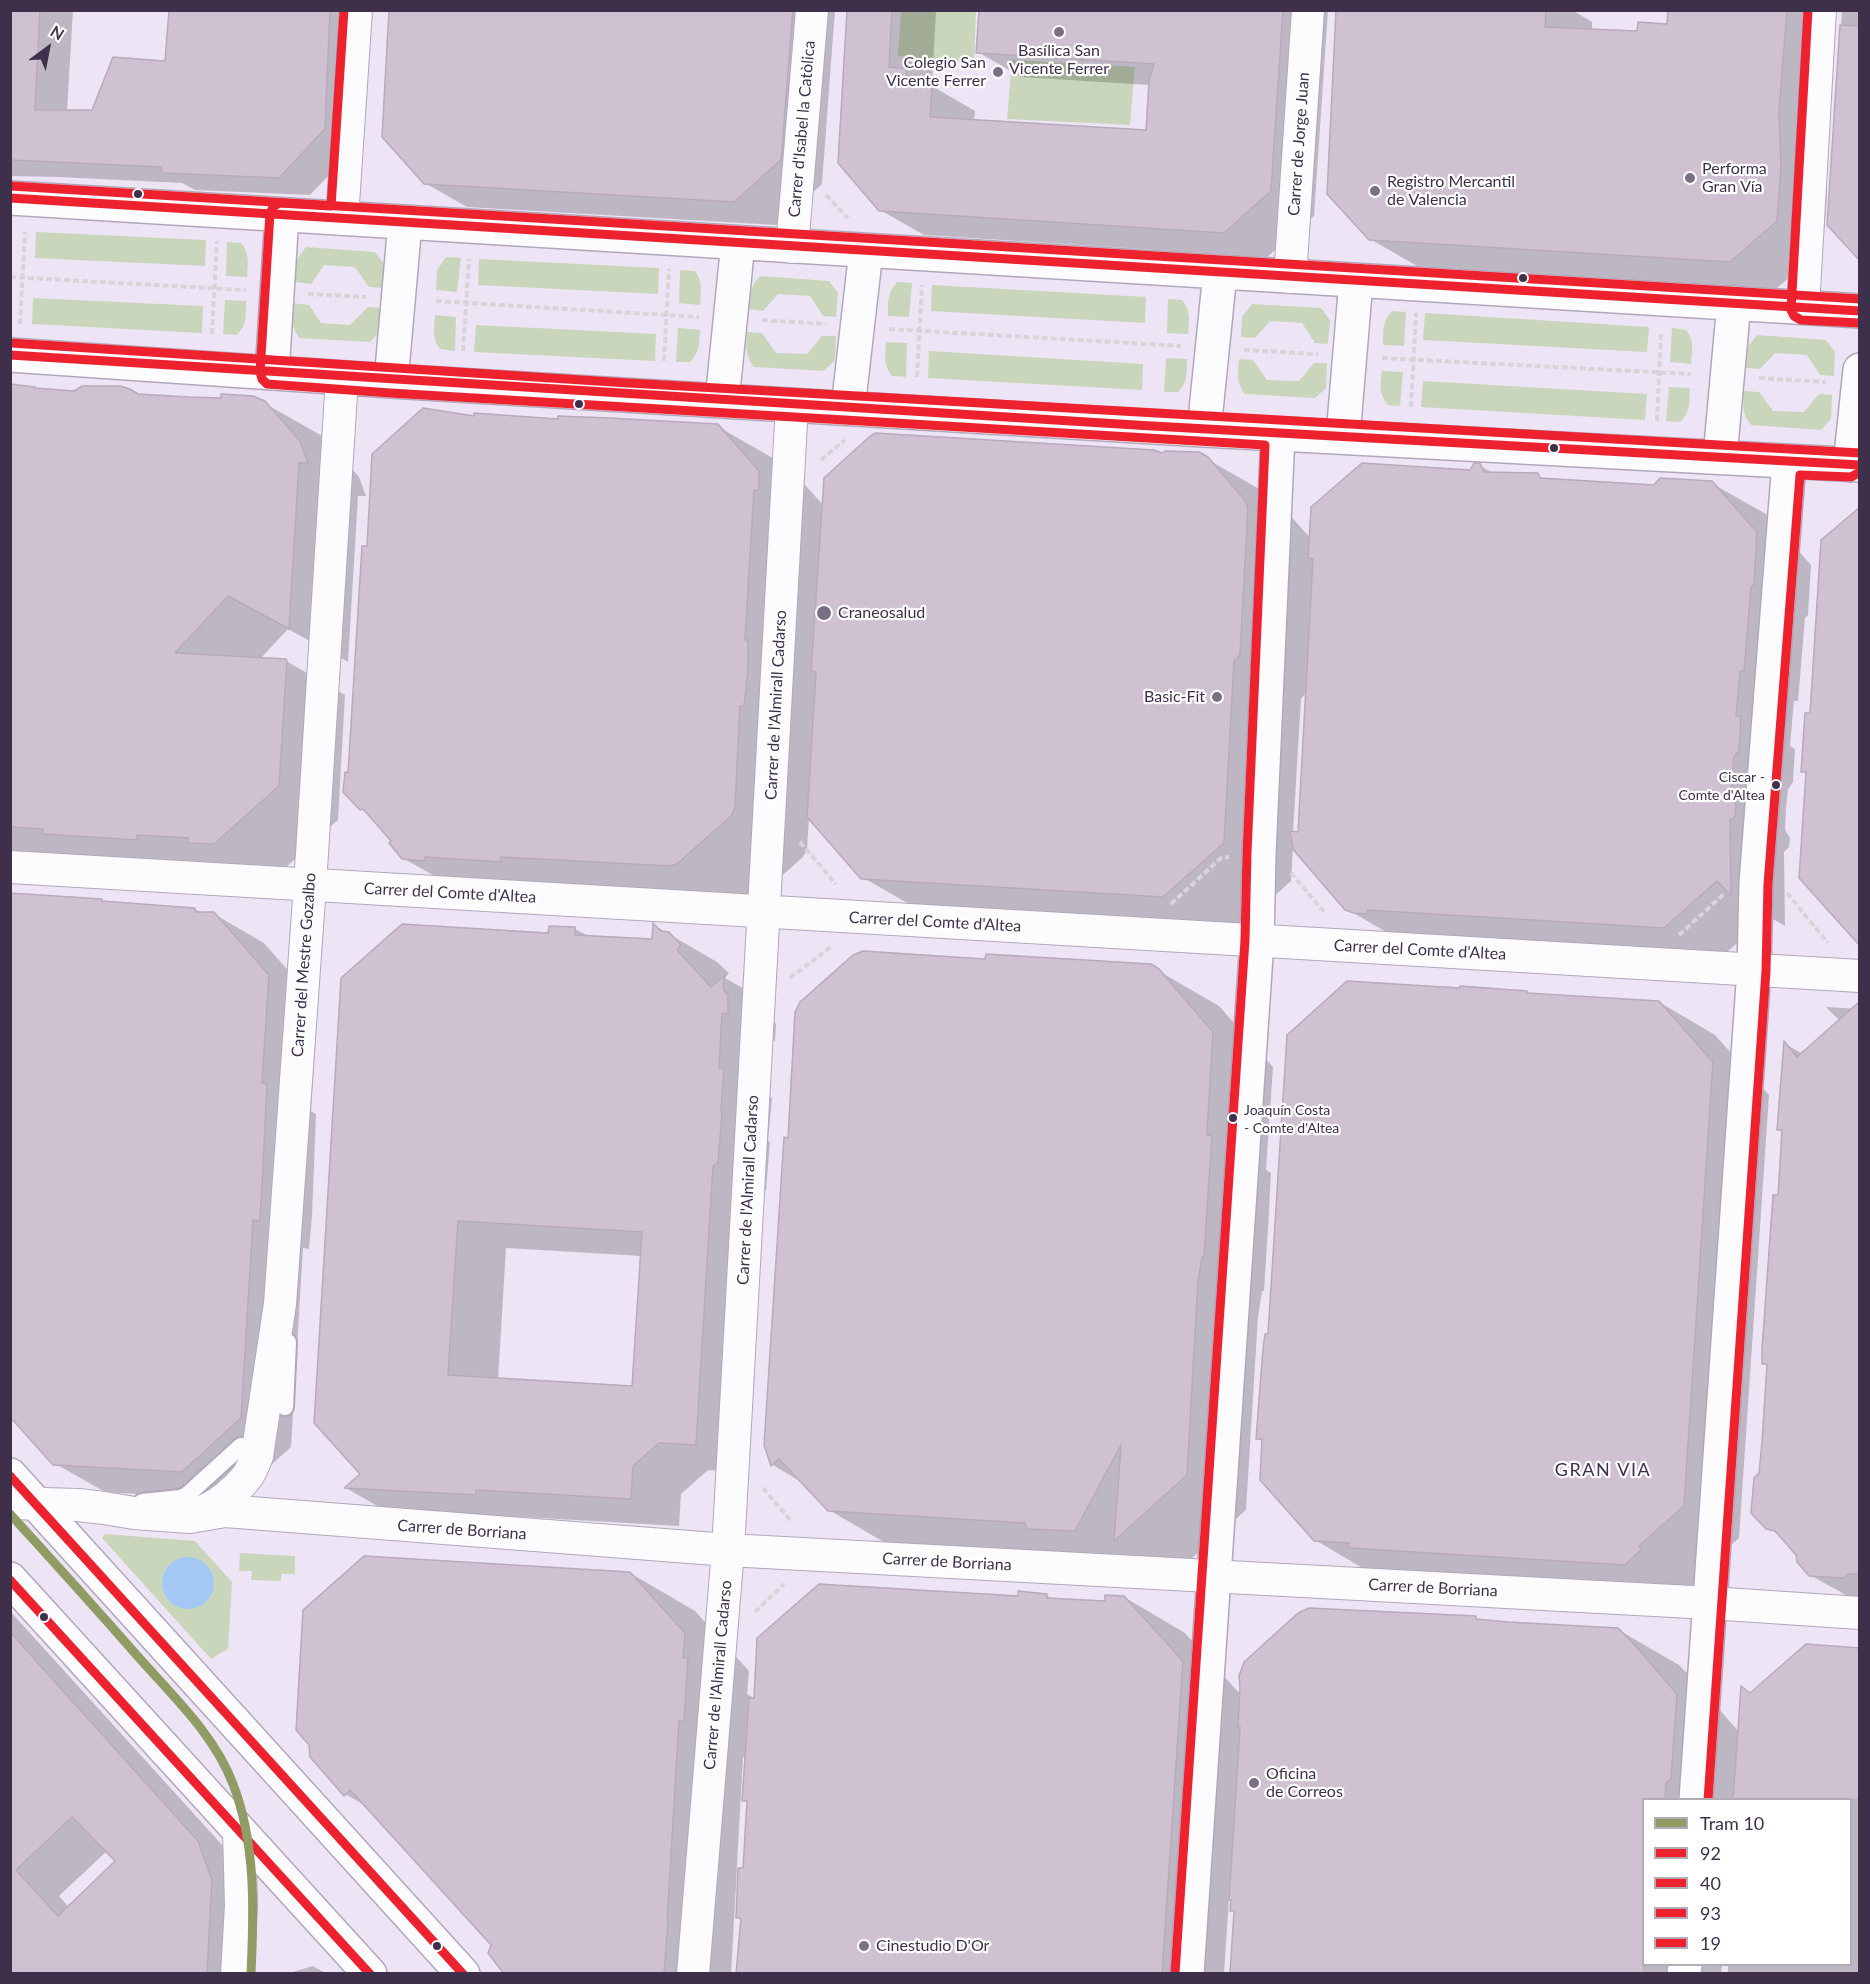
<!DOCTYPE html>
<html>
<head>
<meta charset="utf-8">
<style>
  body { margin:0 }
  #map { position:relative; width:1870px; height:1984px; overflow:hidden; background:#ede5f5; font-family:Lato,sans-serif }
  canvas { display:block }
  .frame { position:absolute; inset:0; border:12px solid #3e304b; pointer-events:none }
  .legend { position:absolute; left:1642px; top:1798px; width:210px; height:168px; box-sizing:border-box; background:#fff; border:2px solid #b2acb7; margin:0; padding:8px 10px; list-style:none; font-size:18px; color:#3e304b }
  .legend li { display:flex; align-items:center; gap:12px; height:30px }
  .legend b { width:30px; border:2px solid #b2acb7 }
  .north { position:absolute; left:18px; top:18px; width:60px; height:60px; -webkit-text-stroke:4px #fff; paint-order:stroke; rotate:32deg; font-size:16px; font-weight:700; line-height:24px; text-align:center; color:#3e304b }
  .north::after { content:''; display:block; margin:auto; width:21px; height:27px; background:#3e304b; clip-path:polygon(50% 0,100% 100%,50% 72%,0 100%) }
</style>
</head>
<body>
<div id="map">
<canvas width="1870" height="1984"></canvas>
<div class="frame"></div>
<ul class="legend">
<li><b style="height:8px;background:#909c63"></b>Tram 10</li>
<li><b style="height:8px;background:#ed222e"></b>92</li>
<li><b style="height:8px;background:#ed222e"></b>40</li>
<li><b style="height:8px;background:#ed222e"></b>93</li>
<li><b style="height:8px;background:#ed222e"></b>19</li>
</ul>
<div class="north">N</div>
</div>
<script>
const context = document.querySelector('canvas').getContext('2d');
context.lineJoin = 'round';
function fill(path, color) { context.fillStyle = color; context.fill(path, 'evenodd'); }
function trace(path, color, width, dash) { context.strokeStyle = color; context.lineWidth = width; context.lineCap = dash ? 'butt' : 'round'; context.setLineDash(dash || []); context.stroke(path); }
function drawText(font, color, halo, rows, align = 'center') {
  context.font = font + ' Lato,sans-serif'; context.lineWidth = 4.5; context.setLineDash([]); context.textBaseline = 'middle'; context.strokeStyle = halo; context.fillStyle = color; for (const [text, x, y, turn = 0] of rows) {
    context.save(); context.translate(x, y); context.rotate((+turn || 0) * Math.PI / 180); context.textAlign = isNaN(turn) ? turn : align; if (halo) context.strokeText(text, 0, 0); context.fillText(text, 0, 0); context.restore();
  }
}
const green = new Path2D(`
  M901,11H976L974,63L898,56Z
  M1012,60L1135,67L1130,125L1007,119Z
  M36,232L206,240L205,266L35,258Z
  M227,242L241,243C250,254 248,263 247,277L226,276Z
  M306,247L375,252L384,264L383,288L369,287L355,267L324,265L311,284L295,282L296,261Z
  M446,257L461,258L457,292L436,290L437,270Z
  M479,259L659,268L658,294L478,285Z
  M680,270L695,271C703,282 701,291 700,305L679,303Z
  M760,276L829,281L838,293L836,317L823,316L810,296L778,294L763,311L749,309C750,296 750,286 760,276Z
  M897,282L912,283L909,317L888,316C888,302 887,293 897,282Z
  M932,285L1146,297L1145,323L931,311Z
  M33,298L203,306L202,333L32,324Z
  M1168,299L1182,300C1191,311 1189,320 1188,334L1167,333Z
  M225,300L246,301C246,315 247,325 237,335L223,334Z
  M293,303L309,305L321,323L350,325L368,307L381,308L380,331L370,342L300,338C290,327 292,317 293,303Z
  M1252,304L1321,308L1330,320L1328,344L1315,343L1302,323L1270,321L1255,338L1241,337L1242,317Z
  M1392,311L1406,312L1404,346L1383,345C1383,331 1382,322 1392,311Z
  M1425,313L1649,327L1647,352L1423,340Z
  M435,315L456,317L455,351L440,349C432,338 434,329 435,315Z
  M476,325L656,334L655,361L474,352Z
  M678,328L700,330C699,343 700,352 690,362H676Z
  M1672,328L1686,330C1695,341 1692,350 1691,364L1670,362Z
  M747,332L762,333L776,353L807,354L822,336H836L835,360L824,371L754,367C745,356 746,346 747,332Z
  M1757,335L1826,340L1835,352L1834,376L1820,375L1807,355L1775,353L1760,369L1746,368L1747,348Z
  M886,342L907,343L906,377L892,376C883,364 885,355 886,342Z
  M929,351L1143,364L1142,390L928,378Z
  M1166,358L1187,359C1187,372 1188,382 1178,392H1164Z
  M1239,359L1253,360L1267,380L1299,381L1314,363H1327L1326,388L1315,398L1245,394C1236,383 1238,373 1239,359Z
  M1382,371L1403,372L1400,406L1388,405C1379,394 1380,385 1382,371Z
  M1423,381L1647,394L1645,420L1421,407Z
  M1669,387L1690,388C1689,402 1691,412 1680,422L1666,421Z
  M1744,391L1759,392L1773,411L1804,412L1819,394L1832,395L1831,419L1821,430L1751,425C1742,414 1743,405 1744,391Z
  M105,1534L195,1541L232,1582L228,1649L211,1659L102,1538ZM196,1558L208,1566L188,1609C168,1605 158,1586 167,1568Z
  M240,1553L295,1556V1574H281V1581L251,1580L252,1571H239Z`);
const water = new Path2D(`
  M162 1583a26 26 0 1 1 52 0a26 26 0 1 1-52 0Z`);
const shadow = new Path2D(`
  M10,10H73L67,111L93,112L166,63L212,10H362L356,147L310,195L195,190L182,183L58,177L10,176Z
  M391,10H835L822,184L776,225L467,207L425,183Z
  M849,10H936L932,86L975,111L974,121L1147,131L1150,85L1021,77L978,52L981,10H1328L1314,216L1267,257L924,235L880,210Z
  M1337,10H1572L1592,22V31L1638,33L1668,26L1670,10H1836L1825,139L1827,195L1823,248L1777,288L1417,266L1370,239Z
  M1842,10H1860V259L1829,224Z
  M10,387L264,403L324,437L359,477L366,496H358L348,662L288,629L260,659L286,661L345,695L338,820L274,878L10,862Z
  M476,417L717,426L790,468L823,505L1162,454H1198L1275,498L1311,539L1470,472L1479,465L1494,474L1537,475L1546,480L1654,487L1711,483L1766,514L1811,565L1808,615L1805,618L1798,701H1794L1790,746L1795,749L1793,782L1788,789L1786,808L1785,830L1790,838L1789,847L1784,852L1785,926L1768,916L1719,959L1405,943L1350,911L1293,846L1291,881L1231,935L930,916L862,877L809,817L807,850L803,857L749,905L476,900L403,858L393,841L368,813L361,809L349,775L369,548ZM1307,692L1299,833H1293L1301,699Z
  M102,901L106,903L195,909L202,913L214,914L264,943L318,1005L311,1111L316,1114L312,1216L309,1249L303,1248L291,1447L232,1500L105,1492L54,1463Z
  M655,926L717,962L729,973L725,978L772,1005L771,1018L776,1024L775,1041L770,1040L767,1095L772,1098L768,1141L770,1142L766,1190L761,1194L744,1472L708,1470L681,1494L679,1526L523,1517V1522L393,1515L346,1488L362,1474L549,934L575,929L590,937L653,941ZM506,1248L642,1256L633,1388L498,1380Z
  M987,961L1150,966L1219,1006L1273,1067L1266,1170L1271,1173L1268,1229L1264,1291H1262L1258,1317L1246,1510L1174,1574L1141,1555L1136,1565L889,1545L829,1510L803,1483L773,1465L765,1444L790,1140Z
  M1527,992L1531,994L1659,1002L1715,1035L1769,1095L1739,1538L1694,1578L1697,1582L1681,1596L1371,1573L1315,1540L1263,1442L1258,1438L1269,1335Z
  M1826,1007L1860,1009V1603L1810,1575L1797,1555L1781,1536L1767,1527L1761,1474L1768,1366L1763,1363L1784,1132L1779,1129L1785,1044L1803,1054L1840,1021Z
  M630,1573L695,1611L749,1671L747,1694L752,1697V1700L1019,1597L1047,1596L1054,1599L1106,1603L1124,1597L1185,1633L1241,1695L1476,1618L1482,1621L1617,1629L1679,1665L1694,1680L1739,1732L1752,1694L1860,1649V1974H1728V1964H1850V1800H1644V1964H1722L1721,1974H1232L1235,1912L1231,1910L1232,1900L1229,1898L1224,1974H739L742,1920L737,1917L745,1869L749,1803L744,1800L746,1757H743L731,1974H506L493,1944L368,1807L345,1794L321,1767Z
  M10,1611L243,1868L253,1974H10ZM107,1851L117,1861L69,1907L59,1896Z
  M313,1966L327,1974H286Z`);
const building = new Path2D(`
  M10,10H40L35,110H92L113,57L165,61L169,10H330L325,129L279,178L162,173L161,167L10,160Z
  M389,10H793L781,160L734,202L424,184L382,137Z
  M847,10H892L889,67L906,69L907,84L932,85L930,117L1146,130L1149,81L1154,64L976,53L979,10H1283L1271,191L1224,233L879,211L838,163Z
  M1336,10H1546L1545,27L1637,31L1638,22L1667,24L1668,10H1787L1779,112L1781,167L1777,221L1730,262L1369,240L1327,194Z
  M1840,25L1860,26V261L1827,225Z
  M10,384L35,387V388L74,391L82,386H120L130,389L138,394L189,397L221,398V394L253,396L265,401L300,441L308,463H299L289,629L228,596L175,653L286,659L287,661L279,786L214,844L188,843V838L137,835V840L43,834V829L10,827Z
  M423,408L474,416V413L558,419V416L609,418L718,424L759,471V490H754L745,640H748V669L744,706H740L735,808L731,816L677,864L669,866L501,857V862L425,857V861L402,859L389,843L391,841L363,809L360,810L343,792L345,772L348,773L362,546H367L372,454Z
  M875,433L1154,450L1162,453L1165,451L1199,452L1208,457L1244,499L1248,508L1240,655L1234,661L1224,843L1163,897L861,879L807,817L816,672H811L824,478L869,437Z
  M1362,463L1470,470L1474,463H1480L1484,472L1538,473L1540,478L1654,485L1660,478L1712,481L1757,532L1754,584L1751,587L1744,671H1740L1736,716L1741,717L1739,751L1734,757L1732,776L1731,797L1736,805L1735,816L1730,821L1731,896L1717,881L1664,928L1367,910V914L1354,913L1345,910L1296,853L1293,849L1290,831L1298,832L1313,559L1308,558L1311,507Z
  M1860,507V946L1799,878L1806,772H1801L1805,713H1810L1821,540Z
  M10,893L102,899V901L195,908V912H214L269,975L262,1083L267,1084L262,1187L260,1221L253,1220L241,1418L182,1472L53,1465L10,1417Z
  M653,923L661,931L669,932L681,945L677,950L711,987L724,976L723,989L728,995V1014L722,1013L719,1068L724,1069L721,1112L722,1113L718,1163L713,1166L696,1445L659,1443L633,1466L631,1499L476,1490V1495L344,1488L360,1474L314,1423L341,978L402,924L548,933L549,926L575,927V935L652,939ZM458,1221L642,1232L632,1386L448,1375Z
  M863,951L985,959L986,954L1151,964L1159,969L1213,1032L1207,1134L1212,1137L1208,1194L1204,1257H1202L1198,1282L1187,1475L1114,1541L1121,1445L1075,1531L1027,1529L1025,1523L828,1511L779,1459L771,1466L764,1445L784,1137L788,1138L795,1012L800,1002L853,955Z
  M1347,981L1460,988V986L1527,991V993L1659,1001L1713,1062L1684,1506L1639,1546L1642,1549L1625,1565L1349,1548V1543L1314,1541L1260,1480L1262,1439H1256L1263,1349L1265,1334H1268L1287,1035Z
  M1860,1001V1574H1848L1843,1578L1809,1576L1797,1562L1796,1555L1775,1531L1766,1529L1751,1513L1754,1478L1759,1473L1762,1442L1767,1364H1762V1349L1773,1195H1778L1782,1130H1777L1784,1041L1797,1057Z
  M364,1556L630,1572L685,1633L683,1658H688L684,1721H679L667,1922H668L664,1974H504L488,1953L491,1945L352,1792L350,1790L344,1796L310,1757L309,1745L296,1730L303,1610Z
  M819,1584L1018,1596V1591L1047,1594V1598L1105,1601V1595L1124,1596L1183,1661L1162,1974H736L741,1918H736L738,1868H743L747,1801H742L749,1698H754L757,1638Z
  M1309,1608L1476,1616V1619L1508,1622L1618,1628L1633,1643L1677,1694L1671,1779L1666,1783L1665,1800H1644V1974H1230L1234,1911H1230L1231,1900H1229L1240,1727H1238L1240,1688L1239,1676L1244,1662L1298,1613Z
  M10,1632L198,1841L212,1880L207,1974H10ZM72,1817L115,1861L58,1916L16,1870Z
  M1806,1644L1860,1648V1800H1733L1741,1686L1750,1693Z`);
const path = new Path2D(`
  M826,195L848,218
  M10,277L246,290
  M308,294L366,297
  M436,301L699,317
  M762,320L826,324
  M20,324L25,232
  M889,329L1181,346
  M212,334L217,241
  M1244,350L1318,354
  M463,351L469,259
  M1382,358L1691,374
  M664,361L669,269
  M917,377L922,285
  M1759,378L1826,382
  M1411,407L1416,313
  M1657,421L1661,331
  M821,460L845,440
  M800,842L836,884
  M1291,873L1325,913
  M1787,893L1828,943
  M1171,904L1221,858L1229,857
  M1679,935L1725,893
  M790,978L832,946
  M763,1488L791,1521
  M755,1612L784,1584`);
const lane = new Path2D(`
  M285,1407L288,1342
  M142,1502L181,1498L187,1495L241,1446`);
const street = new Path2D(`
  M342,219L356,10
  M792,247L812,10
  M1290,277L1308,10
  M1803,308L1820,10
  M10,867L1860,976
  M10,1503L78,1505L104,1508L134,1513L190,1517L225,1511L728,1550L1710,1603L1860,1613
  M199,1513C216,1507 234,1493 246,1478C251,1472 254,1463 257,1456L280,1304L310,885L342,378
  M237,1974L241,1906L239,1830
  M693,1974L728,1550L792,405`);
const secondary = new Path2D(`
  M10,1475L463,1974
  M10,1579L370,1974
  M1696,1800L1754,970L1756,883L1789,462
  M1187,1974L1257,941L1259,854L1278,434
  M1684,1974L1685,1964`);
const primary = new Path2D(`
  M10,198L1860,311
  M10,355L391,381L1204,430L1860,465
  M272,373L282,215
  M391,381L405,223
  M722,401L738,243
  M848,408L866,251
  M1204,430L1220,273
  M1343,436L1356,281
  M1720,457L1734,303
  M1850,465L1860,370`);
const bus1 = new Path2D(`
  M10,198L1860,311
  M10,355C627,397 1243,432 1860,465`);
const bus2 = new Path2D(`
  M344,10L331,206L280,203L274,206L270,213L260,372L262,379L267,384L390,393L1265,445L1247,853L1245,940L1175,1973
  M1808,10L1791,310L1794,316L1801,320L1859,323
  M1708,1800L1766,971L1768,884L1800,475L1851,477L1860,472`);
const bus3 = new Path2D(`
  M11,186L1860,299
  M11,343C627,385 1243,420 1860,453`);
const bus4 = new Path2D(`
  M10,1476L463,1974
  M10,1580L370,1974`);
const tram1 = new Path2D(`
  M10,1514C54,1562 98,1611 141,1660C175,1698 215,1736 233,1784C256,1844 254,1910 251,1974`);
const markers = [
  [1059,32,6,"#7b6f86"],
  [998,72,6,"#7b6f86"],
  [1690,178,6,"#7b6f86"],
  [1375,191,6,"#7b6f86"],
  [138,194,5,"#3e304b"],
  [1523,278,5,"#3e304b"],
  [579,404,5,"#3e304b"],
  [1554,448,5,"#3e304b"],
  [824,613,8,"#7b6f86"],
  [1217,697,6,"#7b6f86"],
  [1776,785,5,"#3e304b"],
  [1233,1118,5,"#3e304b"],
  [44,1617,5,"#3e304b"],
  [1254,1783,6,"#7b6f86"],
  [437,1946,5,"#3e304b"],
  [864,1946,6,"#7b6f86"]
];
const busNames = [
  ["Ciscar -",1765,777],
  ["Comte d'Altea",1765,795],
  ["Joaquín Costa",1244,1110,"left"],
  ["- Comte d'Altea",1244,1128,"left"]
];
const poiNames = [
  ["Basílica San",1059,51,"center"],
  ["Vicente Ferrer",1059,69,"center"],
  ["Colegio San",986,63,"right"],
  ["Vicente Ferrer",986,81,"right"],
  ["Performa",1702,169],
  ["Gran Vía",1702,187],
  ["Registro Mercantil",1387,182],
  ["de Valencia",1387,200],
  ["Craneosalud",838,613],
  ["Basic-Fit",1205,697,"right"],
  ["Oficina",1266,1774],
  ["de Correos",1266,1792],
  ["Cinestudio D'Or",876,1946]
];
const streetNames = [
  ["Carrer d'Isabel la Catòlica",802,129,-85],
  ["Carrer de Jorge Juan",1299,144,-86],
  ["Carrer de l'Almirall Cadarso",776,705,-87],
  ["Carrer del Comte d'Altea",450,893,3],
  ["Carrer del Comte d'Altea",935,922,3],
  ["Carrer del Comte d'Altea",1420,950,3],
  ["Carrer del Mestre Gozalbo",304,965,-86],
  ["Carrer de l'Almirall Cadarso",748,1190,-87],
  ["Carrer de Borriana",462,1530,4],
  ["Carrer de Borriana",947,1562,3],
  ["Carrer de Borriana",1433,1588,3],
  ["Carrer de l'Almirall Cadarso",718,1675,-85]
];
const neighbourhoodNames = [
  ["GRAN VIA",1603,1470]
];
fill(green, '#cad6bb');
fill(water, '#a3c8f3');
fill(shadow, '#0003');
fill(building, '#cfc1d2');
trace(building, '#b8aabb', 1.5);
trace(lane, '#b1a7ba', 20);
trace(street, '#b1a7ba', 34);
trace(secondary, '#b1a7ba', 36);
trace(primary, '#b1a7ba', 36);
trace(path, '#d8d5da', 4, [6, 3]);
trace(lane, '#fcfbfe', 16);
trace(street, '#fcfbfe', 32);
trace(secondary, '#fcfbfe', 33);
trace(primary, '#fcfbfe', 33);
trace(bus1, '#ed222e', 9);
trace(bus2, '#ed222e', 9);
trace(bus3, '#ed222e', 9);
trace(bus4, '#ed222e', 9);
trace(tram1, '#909c63', 9);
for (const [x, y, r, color] of markers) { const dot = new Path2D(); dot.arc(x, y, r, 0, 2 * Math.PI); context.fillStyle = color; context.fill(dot); trace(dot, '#fff', 2); }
drawText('14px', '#3e304b', '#fff', busNames, 'right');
drawText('16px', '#3e304b', '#fff', poiNames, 'left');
drawText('16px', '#3e304b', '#fff', streetNames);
context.letterSpacing = '1.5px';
drawText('18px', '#3e304b', '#fff', neighbourhoodNames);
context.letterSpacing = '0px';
</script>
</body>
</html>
